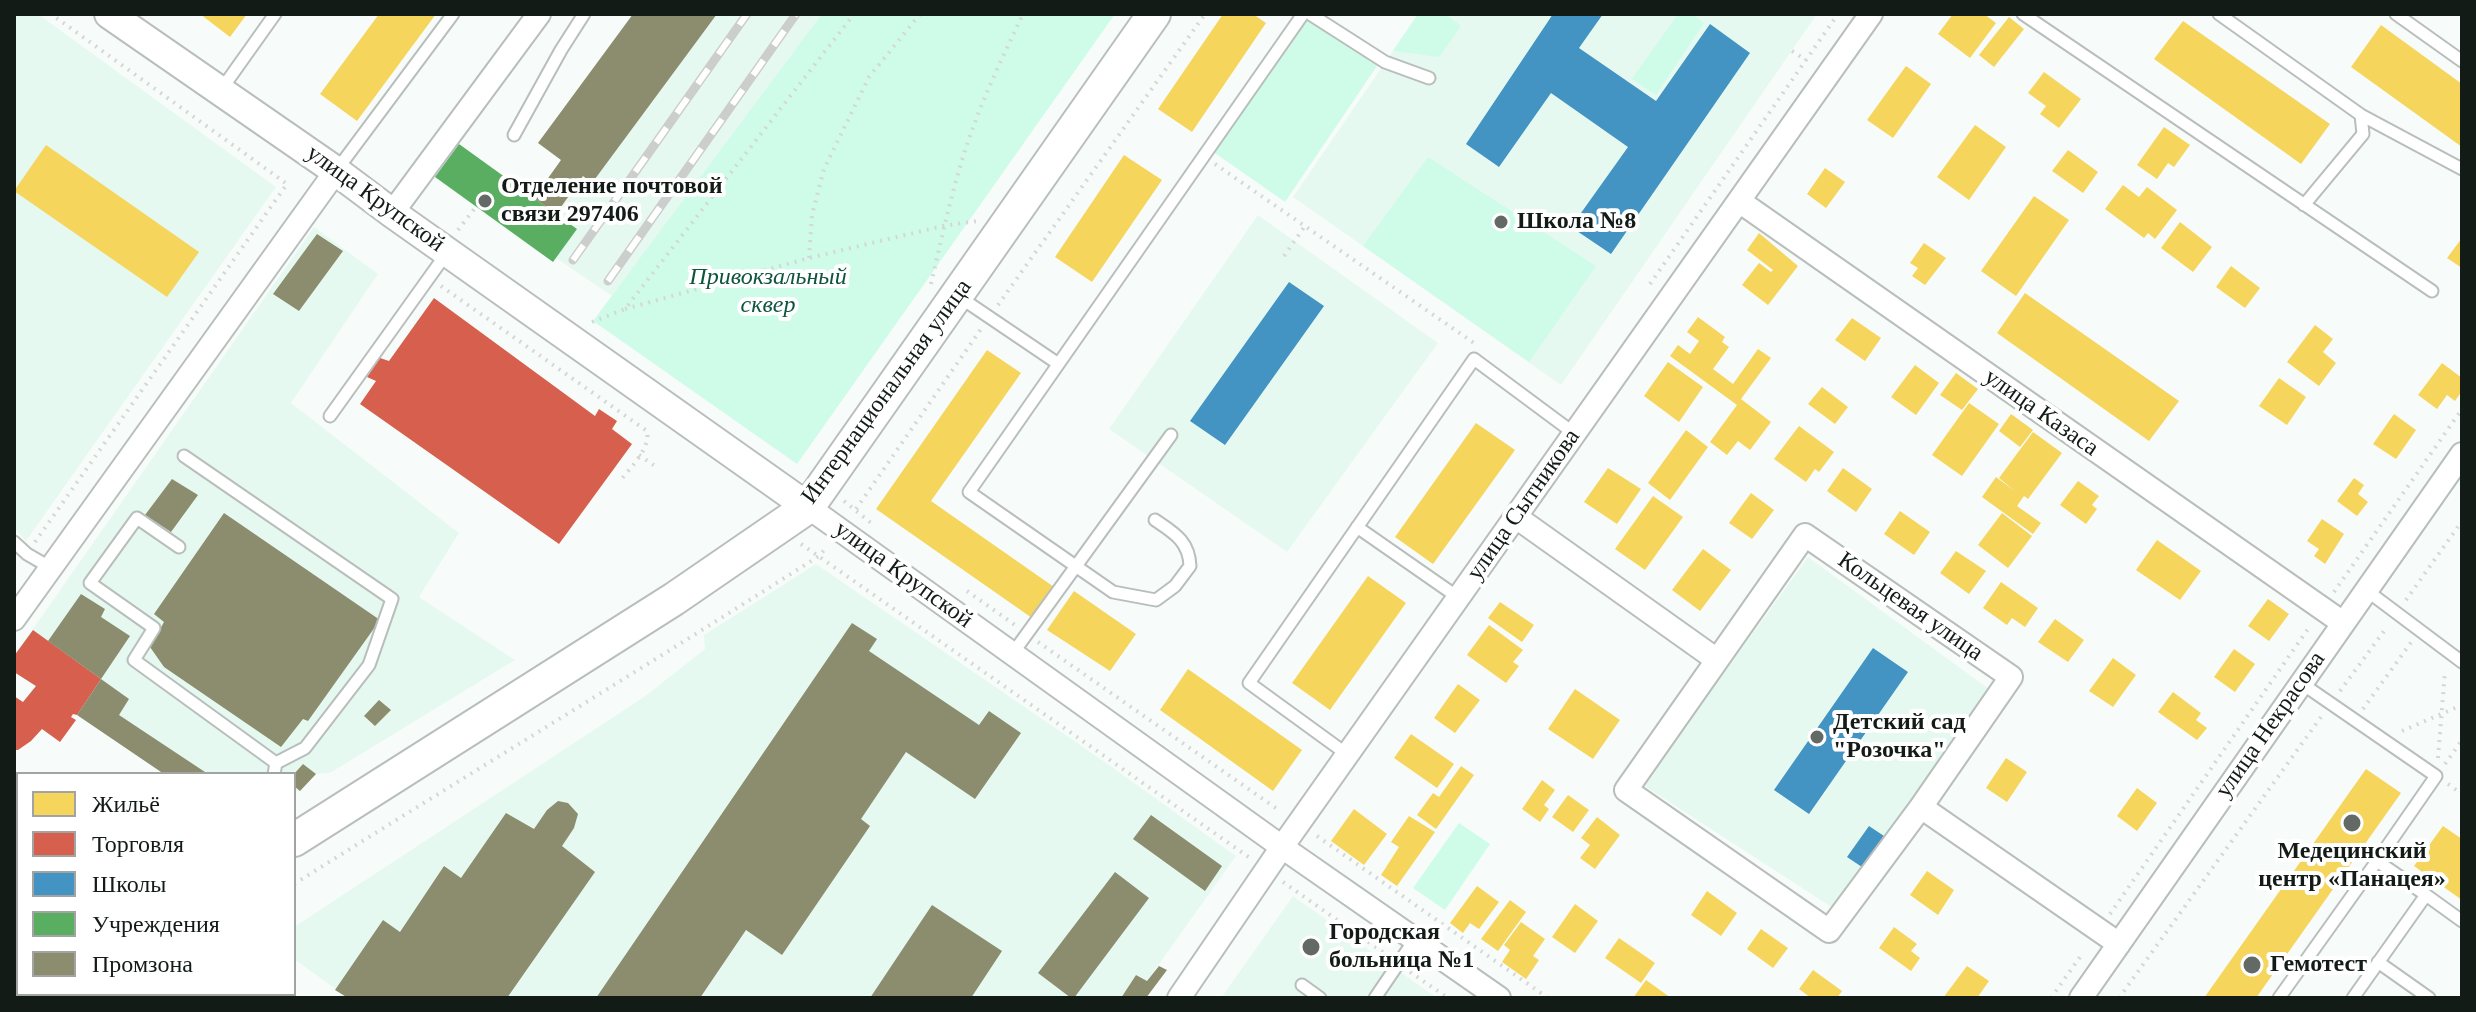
<!DOCTYPE html>
<html>
<head>
<meta charset="utf-8">
<style>
  body { margin:0 }
  #map { position:relative; width:2476px; height:1012px; overflow:hidden; background:#f7fcfa; font-family:Georgia,serif }
  canvas { display:block }
  .frame { position:absolute; inset:0; border:16px solid #131b17; pointer-events:none }
  .legend { position:absolute; left:16px; top:772px; width:280px; height:224px; box-sizing:border-box; background:#fff; border:2px solid #a1a4a2; margin:0; padding:10px 14px; list-style:none; font-size:24px; color:#131b17 }
  .legend li { display:flex; align-items:center; gap:16px; height:40px }
  .legend b { width:40px; border:2px solid #a1a4a2 }
</style>
</head>
<body>
<div id="map">
<canvas width="2476" height="1012"></canvas>
<div class="frame"></div>
<ul class="legend">
<li><b style="height:22px;background:#f6d55c"></b>Жильё</li>
<li><b style="height:22px;background:#d6604d"></b>Торговля</li>
<li><b style="height:22px;background:#4393c3"></b>Школы</li>
<li><b style="height:22px;background:#5aae61"></b>Учреждения</li>
<li><b style="height:22px;background:#8c8c6e"></b>Промзона</li>
</ul>
</div>
<script>
const context = document.querySelector('canvas').getContext('2d');
context.lineJoin = 'round';
function fill(path, color) { context.fillStyle = color; context.fill(path, 'evenodd'); }
function trace(path, color, width, dash) { context.strokeStyle = color; context.lineWidth = width; context.lineCap = dash ? 'butt' : 'round'; context.setLineDash(dash || []); context.stroke(path); }
function drawText(font, color, halo, rows, align = 'center') {
  context.font = font + ' Georgia,serif'; context.lineWidth = 8; context.setLineDash([]); context.textBaseline = 'middle'; context.strokeStyle = halo; context.fillStyle = color; for (const [text, x, y, turn = 0] of rows) {
    context.save(); context.translate(x, y); context.rotate((+turn || 0) * Math.PI / 180); context.textAlign = isNaN(turn) ? turn : align; if (halo) context.strokeText(text, 0, 0); context.fillText(text, 0, 0); context.restore();
  }
}
const built = new Path2D(`
  M14,14H38L276,187L26,541L14,527Z
  M717,14H823L612,296L556,258L577,229L556,214L583,176L592,182Z
  M1418,14H1817L1561,385L1293,197Z
  M1258,215L1438,343L1287,552L1109,429Z
  M314,227L378,274L291,403L459,533L419,597L515,660L330,773L316,774L300,791H294V774H164L14,672V656Z
  M1808,557L1989,689L1836,910L1643,785Z
  M816,564L1105,762L1236,856L1147,981L1136,975L1121,998H348L294,959V927L644,697L705,649L704,635Z
  M1293,896L1437,998H1221Z`);
const green = new Path2D(`
  M822,14H1115L797,464L593,321Z
  M1418,14H1445L1461,26L1439,57L1393,51Z
  M1678,14H1692L1704,23L1656,95L1632,79Z
  M1306,18L1377,66L1285,202L1212,151Z
  M1428,157L1596,266L1529,362L1363,246Z
  M1459,823L1490,844L1445,910L1413,888Z`);
const homes = new Path2D(`
  M200,14H247L230,37Z
  M379,14H436L357,121L320,94Z
  M1223,14H1253L1266,23L1192,132L1158,109Z
  M1953,14H1984L1996,23L1970,58L1938,34Z
  M2009,17L2024,29L1994,67L1979,55Z
  M2183,21L2330,124L2301,164L2154,59Z
  M2381,25L2462,84V147L2351,67Z
  M1906,66L1931,84L1893,138L1867,120Z
  M2044,72L2081,99L2059,128L2040,114L2046,106L2028,93Z
  M1975,125L2006,147L1969,200L1937,177Z
  M2164,127L2190,145L2174,167L2168,163L2157,179L2137,165Z
  M46,145L199,252L167,297L14,191Z
  M2068,150L2098,172L2083,193L2052,171Z
  M1124,155L1162,180L1092,282L1055,257Z
  M1825,168L1845,182L1826,208L1807,194Z
  M2123,185L2139,197L2147,187L2177,210L2155,239L2148,233L2144,238L2105,209Z
  M2034,196L2069,220L2016,296L1981,271Z
  M2180,222L2212,247L2193,272L2161,248Z
  M1759,233L1798,266L1768,305L1742,285L1759,263L1771,272L1773,270L1747,250Z
  M2462,238V268L2447,258Z
  M1924,243L1946,258L1925,285L1912,276L1918,268L1910,263Z
  M2231,266L2260,288L2245,308L2216,287Z
  M2025,293L2179,401L2149,441L1997,333Z
  M1698,317L1725,337L1722,342L1729,347L1713,369L1733,384L1758,349L1771,358L1741,399L1771,422L1750,450L1738,441L1727,455L1710,442L1737,405L1670,356L1678,345L1690,354L1699,341L1687,332Z
  M1852,318L1881,338L1865,361L1835,340Z
  M2315,325L2333,339L2323,352L2336,363L2319,386L2287,362Z
  M987,350L1021,373L931,501L1054,587L1032,618L876,509Z
  M1668,362L1703,387L1679,422L1644,396Z
  M2442,363L2462,378V391L2455,401L2447,395L2437,409L2418,395Z
  M1915,365L1939,383L1916,415L1891,397Z
  M1956,373L1978,389L1962,410L1940,395Z
  M2279,378L2306,397L2287,425L2259,406Z
  M1822,387L1848,407L1835,424L1808,404Z
  M1969,403L1999,424L1962,476L1932,455Z
  M2011,414L2033,430L2020,447L1999,431Z
  M2394,414L2416,430L2396,459L2373,444Z
  M1476,423L1515,450L1433,564L1395,537Z
  M1799,426L1834,452L1819,472L1815,469L1806,482L1774,459Z
  M1686,430L1708,447L1670,500L1648,483Z
  M2033,432L2062,453L2028,499L2024,496L2017,506L2041,523L2033,534L1982,497L1996,477L2016,492L1999,478Z
  M1608,468L1641,489L1617,524L1584,502Z
  M1843,468L1872,489L1856,512L1827,491Z
  M2354,478L2364,485L2358,494L2368,502L2357,516L2337,501Z
  M2078,481L2099,496L2092,505L2097,509L2086,524L2060,505Z
  M1751,493L1774,510L1752,539L1729,523Z
  M1653,496L1683,517L1645,570L1615,549Z
  M1900,511L1930,532L1914,555L1884,534Z
  M2002,513L2032,536L2008,568L1978,545Z
  M2322,519L2344,534L2325,564L2314,556L2319,549L2307,541Z
  M2157,540L2201,571L2180,600L2136,570Z
  M1703,549L1731,570L1700,611L1672,590Z
  M1956,551L1986,571L1969,594L1940,573Z
  M1368,576L1406,603L1330,710L1292,683Z
  M2001,582L2038,608L2025,627L2012,618L2007,625L1983,608Z
  M1074,591L1136,634L1110,671L1047,630Z
  M2268,599L2289,614L2269,641L2248,626Z
  M1500,602L1534,625L1522,642L1488,618Z
  M2055,619L2084,640L2068,662L2038,642Z
  M1489,625L1523,650L1513,662L1519,666L1506,683L1467,655Z
  M2234,649L2255,664L2235,692L2214,677Z
  M2113,658L2136,675L2113,707L2089,691Z
  M1188,669L1302,750L1273,791L1160,710Z
  M1458,684L1480,700L1455,733L1434,718Z
  M1575,689L1620,720L1593,759L1548,729Z
  M2173,692L2201,713L2196,720L2207,728L2197,740L2158,712Z
  M1411,734L1454,764L1437,788L1394,758Z
  M2006,758L2027,772L2007,802L1986,788Z
  M1461,766L1474,775L1436,829L1417,815L1433,793L1439,797Z
  M2366,769L2401,793L2256,998H2204Z
  M1542,780L1555,790L1544,805L1549,809L1540,822L1522,809Z
  M2137,788L2157,803L2137,831L2117,816Z
  M1568,795L1589,810L1573,832L1552,817Z
  M1354,809L1387,834L1364,865L1331,841Z
  M1409,816L1435,832L1397,886L1381,875L1399,847L1391,842Z
  M1597,817L1620,835L1595,869L1580,858L1590,845L1581,838Z
  M2443,826L2462,839V900L2414,866Z
  M1927,871L1954,890L1938,915L1910,895Z
  M1477,886L1499,902L1479,929L1470,923L1463,933L1450,923Z
  M1707,891L1737,913L1721,936L1691,915Z
  M1510,900L1526,912L1498,951L1481,939Z
  M1575,904L1598,921L1575,953L1552,937Z
  M1521,922L1545,939L1533,956L1539,960L1526,979L1502,962L1510,950L1504,945Z
  M1894,927L1917,944L1911,951L1920,958L1911,971L1879,948Z
  M1761,929L1788,948L1773,968L1747,949Z
  M1619,938L1655,963L1641,983L1605,958Z
  M1967,966L1989,981L1977,998H1943Z
  M1813,970L1842,991L1837,998H1811L1799,989Z
  M1646,980L1671,998H1633Z`);
const shops = new Path2D(`
  M434,298L595,416L599,409L617,421L612,429L632,444L559,544L360,404L376,381L367,377L380,358L389,361Z
  M33,630L101,679L77,715L73,714L71,717L76,720L60,742L42,729L31,741L18,750H14V696L23,702L36,686L14,672V656Z`);
const schools = new Path2D(`
  M1553,14H1603L1579,48L1656,101L1710,24L1750,53L1611,254L1571,227L1628,147L1551,93L1499,167L1466,144Z
  M1289,282L1324,306L1225,445L1190,421Z
  M1873,648L1908,672L1809,814L1774,790Z
  M1869,826L1884,836L1862,867L1847,857Z`);
const public = new Path2D(`
  M459,144L577,229L553,262L435,177Z`);
const industry = new Path2D(`
  M633,14H717L592,183L583,176L556,214L534,198L561,160L538,143Z
  M317,234L343,251L299,311L273,294Z
  M172,479L198,495L171,532L145,515Z
  M224,513L380,620L308,721L303,719L281,747L164,667L150,647L164,622L154,614Z
  M81,594L105,609L101,617L130,636L101,679L48,641Z
  M852,623L877,639L869,651L979,725L989,711L1021,733L975,799L906,752L861,819L870,826L782,955L746,930L700,998H596Z
  M101,679L129,699L119,715L208,774H164L77,715Z
  M379,700L391,710L375,726L364,716Z
  M303,764L316,774L300,791L294,786V774Z
  M558,801L568,803L578,814L574,828L562,846L595,872L507,998H348L335,990L383,920L400,932L444,866L461,878L506,813L534,829L547,810Z
  M1151,815L1222,866L1205,891L1133,839Z
  M1115,872L1149,898L1074,998H1071L1038,973Z
  M932,905L1002,951L971,998H870Z
  M1159,966L1167,970L1146,998H1121L1136,975L1147,981Z`);
const path = new Path2D(`
  M1792,51L1806,60
  M1215,164L1474,343
  M458,230L475,208
  M1284,256L1305,226
  M809,258L812,215L824,169L869,77L920,14
  M931,284C941,241 950,199 963,157C978,108 1001,60 1023,14
  M1650,284L1838,14
  M441,286L647,431C651,448 630,468 620,481
  M998,305L1205,14
  M625,309L809,258L943,226L977,221
  M592,322L625,309L854,14
  M639,455L655,466
  M844,501L871,523
  M856,509L981,329
  M35,542L287,184L51,14
  M801,544L1250,858
  M967,591L1015,625
  M2334,592L2462,409
  M2406,600L2462,521
  M1038,642L1280,811
  M2340,691L2387,627
  M2363,709L2412,641
  M2402,731L2462,705
  M2438,758L2445,671
  M2445,764L2462,740
  M2448,784L2462,794
  M14,807L18,811
  M1317,836L1548,998
  M1283,882L1387,955
  M294,884C469,774 645,667 819,556L826,548
  M2110,914L2310,626
  M1410,972L1448,998
  M14,979L18,975
  M212,994L217,998
  M2051,998L2080,957
  M2119,998L2321,717`);
const service = new Path2D(`
  M1310,14L1385,62L1429,78
  M2023,14L2432,291
  M2219,14L2361,115L2363,134L2304,205
  M2396,14L2462,61
  M221,90L275,14
  M2361,115L2462,169
  M514,135L561,50L584,14
  M336,171L453,14
  M958,296L1057,363
  M330,416L446,254
  M184,456L392,599L369,665L305,748L276,763
  M1155,520C1174,533 1189,541 1190,566L1175,586L1156,600L1113,592L969,492L1303,14
  M1357,527L1459,598
  M14,542L27,554L51,568
  M179,547L137,518L90,583L154,628L134,660L276,763L274,774
  M2366,590L2462,662
  M1013,653L1171,435
  M2301,683L2436,776L2377,861L2426,895L2353,998
  M1348,755L1249,683L1474,359L1575,434
  M2426,895L2462,921
  M2378,962L2429,998
  M1302,985L1320,998
  M1375,998L1415,939
  M2279,998L2377,861`);
const minor = new Path2D(`
  M1739,201L2343,623
  M392,213L539,14
  M808,507L1282,847L1499,998
  M1516,517L1717,660
  M1805,535L2011,677L1921,807L1829,931L1626,790Z
  M14,619L336,171
  M1921,807L2119,944
  M1179,998L1282,847L1871,14
  M2081,998L2462,454`);
const tertiary = new Path2D(`
  M109,14L336,171L392,213L808,507
  M14,884L18,887
  M142,994L148,998`);
const secondary = new Path2D(`
  M294,840L674,599L808,507L1154,14
  M45,998L51,994`);
const rail = new Path2D(`
  M573,260L747,14
  M608,281L796,14`);
const markers = [
  [485,201,8,"#636a66"],
  [1501,222,8,"#636a66"],
  [1817,737,8,"#636a66"],
  [2352,823,10,"#636a66"],
  [1311,947,10,"#636a66"],
  [2252,965,10,"#636a66"]
];
const poiNames = [
  ["Отделение почтовой",501,187],
  ["связи 297406",501,215],
  ["Школа №8",1517,222],
  ["Детский сад",1833,723],
  ["\"Розочка\"",1833,751],
  ["Медецинский",2352,852,"center"],
  ["центр «Панацея»",2352,880,"center"],
  ["Городская",1329,933],
  ["больница №1",1329,961],
  ["Гемотест",2270,965]
];
const streetNames = [
  ["улица Крупской",375,199,36],
  ["Интернациональная улица",887,392,-54],
  ["улица Казаса",2041,413,35],
  ["улица Сытникова",1524,505,-55],
  ["улица Крупской",903,575,36],
  ["Кольцевая улица",1910,607,35],
  ["улица Некрасова",2271,725,-55]
];
const parkNames = [
  ["Привокзальный",768,278],
  ["сквер",768,306]
];
fill(built, '#e6f9f1');
fill(green, '#cffbe9');
fill(homes, '#f6d55c');
fill(shops, '#d6604d');
fill(schools, '#4393c3');
fill(public, '#5aae61');
fill(industry, '#8c8c6e');
trace(service, '#b8bebb', 15);
trace(minor, '#b8bebb', 26);
trace(tertiary, '#b8bebb', 32);
trace(secondary, '#b8bebb', 36);
trace(path, '#d5d7d6', 4, [2, 6]);
trace(service, '#fefffe', 11);
trace(minor, '#fefffe', 22);
trace(tertiary, '#fefffe', 28);
trace(secondary, '#fefffe', 32);
trace(rail, '#cccdcd', 9);
trace(rail, '#fff', 6, [18]);
for (const [x, y, r, color] of markers) { const dot = new Path2D(); dot.arc(x, y, r, 0, 2 * Math.PI); context.fillStyle = color; context.fill(dot); trace(dot, '#fff', 3); }
drawText('bold 24px', '#131b17', '#fff', poiNames, 'left');
drawText('24px', '#131b17', '#fff', streetNames);
drawText('italic 24px', '#0f543e', '#fff', parkNames);
</script>
</body>
</html>
